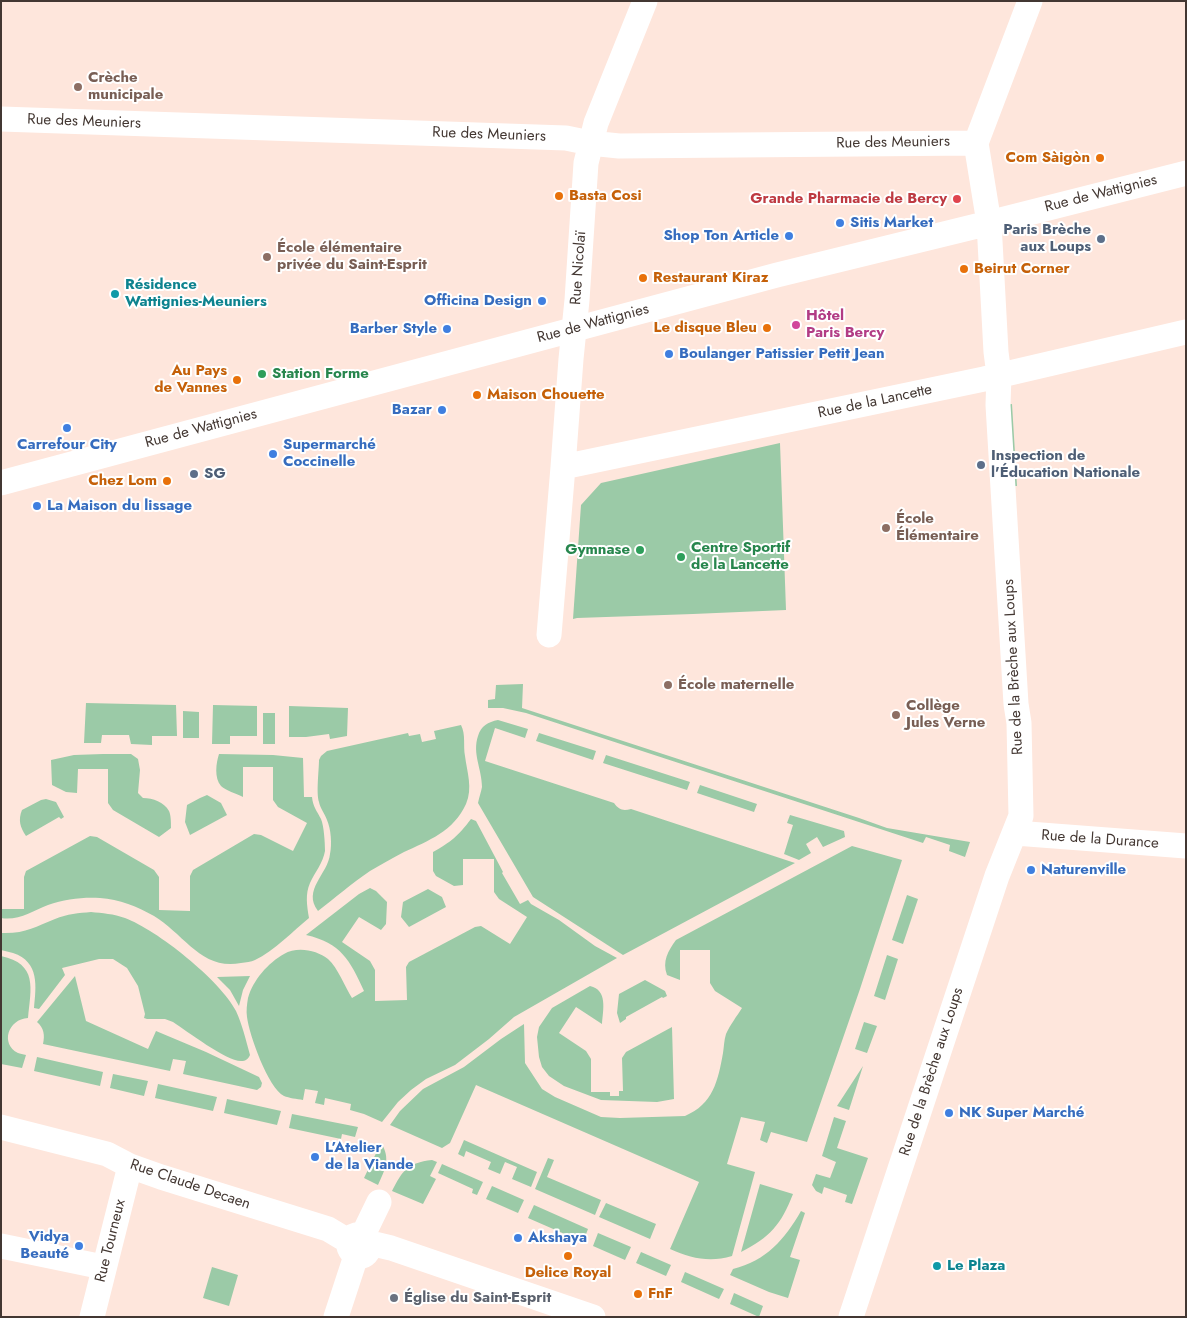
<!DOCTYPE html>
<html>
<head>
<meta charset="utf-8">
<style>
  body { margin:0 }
  #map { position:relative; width:1187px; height:1318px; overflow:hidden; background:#fee6dc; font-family:Jost,sans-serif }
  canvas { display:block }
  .frame { position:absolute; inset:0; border:2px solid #433732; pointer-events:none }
</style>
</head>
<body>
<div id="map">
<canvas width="1187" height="1318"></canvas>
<div class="frame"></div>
</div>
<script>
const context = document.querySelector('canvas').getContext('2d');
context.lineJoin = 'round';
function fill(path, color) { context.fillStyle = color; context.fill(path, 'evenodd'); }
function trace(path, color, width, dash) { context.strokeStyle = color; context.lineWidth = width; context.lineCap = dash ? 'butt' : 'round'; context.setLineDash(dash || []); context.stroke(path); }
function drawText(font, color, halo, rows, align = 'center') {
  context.font = font + ' Jost,sans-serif'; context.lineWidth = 4; context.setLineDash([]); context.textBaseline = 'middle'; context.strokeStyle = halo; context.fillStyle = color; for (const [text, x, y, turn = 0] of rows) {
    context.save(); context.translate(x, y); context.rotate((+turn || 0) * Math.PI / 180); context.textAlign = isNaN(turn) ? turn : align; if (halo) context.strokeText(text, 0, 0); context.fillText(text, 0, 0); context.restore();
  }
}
const green = new Path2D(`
  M1012,404L1017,486H1008L1004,405Z
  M780,443L786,610L693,614L577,618L573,619L581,505L601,483Z
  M523,684L522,708L859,818L887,828L970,842L965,857L949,851L950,845L926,837L923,843L526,713L503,708H488V700L495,699L496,685Z
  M86,703L176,705L177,736H152V745L131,744L129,735H102L101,743H84Z
  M213,705L257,706V736H230V744H212Z
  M289,706L348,708L347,736L330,739L329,734L306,737H289Z
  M183,711L199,712V738H183Z
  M263,713H275V744H263Z
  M498,720L528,729L525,738L495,728L485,761L614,803C619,810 623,811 631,809L795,863L623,955L533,897L478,803C479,798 481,792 482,787C482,769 472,754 478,736C481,726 488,722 498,720Z
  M461,725C466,735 463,745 465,756C467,772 473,788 466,804C454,831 428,841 404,852C392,858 381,865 370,871C352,883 335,898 318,911C302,890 328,874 330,854C332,844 331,829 327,820C325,814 320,808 319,802C316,793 319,770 319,760L321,756L327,751L408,733L409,736L420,734L422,742L436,739L434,731Z
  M539,733L596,751L593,760L536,741Z
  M103,754H131L138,759L140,770L138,793L143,798C153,798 164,802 169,811C171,815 171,823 171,828L159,837L113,810L108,803V769H78L77,793L66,792L52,785L51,760L74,755Z
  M219,754L273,755L303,758L304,797H312C313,807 317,811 321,819C324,826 325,843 325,851C323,863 315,872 310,883C305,894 307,906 309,918C293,931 274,951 255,960C251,962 246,962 241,963C202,971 184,934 154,916C138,907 119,899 100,898C83,897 65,899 48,905C33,911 18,921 1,918V909H24V877L26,871L90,836L97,837L154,870L159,877V910L190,911V876L193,870L254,834L261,835L293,851L307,823L278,807L273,800V767H243V797C237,794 225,790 221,786C214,778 216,763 219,754Z
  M606,755L690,782L687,790L603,763Z
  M700,785L757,804L754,812L697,793Z
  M207,795L221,803L227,815L190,835L185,822L187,805L200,798Z
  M46,799L56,802L64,817L61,819L59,817L26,836C20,827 18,820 22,810L41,800Z
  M790,815L844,831L845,837L823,847L817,837L806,844L811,853L799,860L784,854L793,825L787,823Z
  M471,819L476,821L503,872L502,873L520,904L528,900L531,904L559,920L595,946L617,958L514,1017L489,1039L455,1065L426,1079L411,1090L398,1102L382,1122L364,1114L350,1110L351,1104L325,1098L324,1105L315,1103L318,1091L305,1089L303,1100C297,1099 289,1098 284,1096C268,1088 249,1034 247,1017C246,1011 247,1004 248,998C253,980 268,963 284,954C297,946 317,950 328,959C338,968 345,987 352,998L364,991C350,960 341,943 306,935L359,894L370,888L376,891L387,902L386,924L381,930L359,917L342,942L370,961L375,970V1001L407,1000L406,967L409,962L475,927L481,926L510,944L527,917L499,899L494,892V859H463V885L454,886L436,876L433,871V852C451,842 458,836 471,819Z
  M852,846L902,860L860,989L807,1142L771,1132L767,1143L760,1140L765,1122L741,1117L727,1164L755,1172L732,1256C709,1263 691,1258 670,1249L699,1182L476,1085L450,1143L442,1148L390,1125L400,1111L423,1089L464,1067L501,1039L524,1024L525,1063L542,1089L555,1097L601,1117L620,1118L685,1116C713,1104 718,1081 723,1053C724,1047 724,1040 726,1034C730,1025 737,1016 742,1008L715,991L710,983V950H680V980L667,975C662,961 668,951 676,940Z
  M428,889L442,897L446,907L409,927L401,917L403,902Z
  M907,895L918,899L903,944L892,940Z
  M91,912C102,913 114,914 125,918C157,930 220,980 236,1011C242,1024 246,1040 250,1055C248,1059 246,1061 241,1061C226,1061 187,1031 173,1022L165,1019H147L144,1018L145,1014L138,986L127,968L113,959H99L62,968L65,975L39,1009L34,1008C36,987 40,962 13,953C9,952 5,951 1,950V933C25,934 35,927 55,919C67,914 79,913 91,912Z
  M887,955L898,959L885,1000L874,996Z
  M1,956C38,964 31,988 28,1018C8,1019 0,1044 18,1053C20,1054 23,1054 26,1055L22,1068L1,1064Z
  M75,976L86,1021L148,1049L156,1031L206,1052L259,1077L262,1083L261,1087L257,1090L183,1074L186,1061L173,1059L170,1071L43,1044C45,1035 44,1028 37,1022Z
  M250,976L243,990L239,1006L230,990L217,977Z
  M645,980L665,991L667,996L663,998L662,997L626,1017V1019L620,1023L617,1013L619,994Z
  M590,986C608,990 603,1010 602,1024L576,1007L559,1033L586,1051L591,1059V1092H610V1096H619V1091H623L622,1058L626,1052L672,1027L674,1099L657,1102L601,1100L564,1086L549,1076L542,1067L539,1057L537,1037L539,1027L552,1008Z
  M864,1022L877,1026L867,1053L855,1049Z
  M37,1057L103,1072L100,1086L34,1071Z
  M863,1066L849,1110L837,1106Z
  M113,1074L148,1081L144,1096L110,1088Z
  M158,1084L217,1097L213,1111L155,1098Z
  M227,1099L281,1111L277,1125L224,1113Z
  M292,1114L358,1127L355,1137L342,1134L341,1139L289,1128Z
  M834,1117L846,1121L837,1148L868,1158L852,1204L845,1202L847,1195L824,1187L822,1194L816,1191L812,1185L816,1174L830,1178L836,1162L822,1156Z
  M464,1140L537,1172L531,1187L512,1179L517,1167L505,1162L500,1174L488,1169L491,1162L466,1151L464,1157L458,1154Z
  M381,1143C391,1158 385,1170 378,1185L364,1178Z
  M548,1158L554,1160L547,1177L601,1200L595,1215L535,1189Z
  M432,1160L437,1162L430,1176L436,1179L423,1204L392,1191C403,1170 407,1163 432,1160Z
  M442,1164L483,1182L477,1195L472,1193L473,1189L438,1173Z
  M760,1184L793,1194C781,1225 770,1237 741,1252Z
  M492,1186L524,1200L518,1213L486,1199Z
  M606,1203L656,1224L650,1239L599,1217Z
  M534,1205L588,1229L583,1242L528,1218Z
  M801,1211L805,1213L790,1257L800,1260L788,1298L769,1292L730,1275L733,1269C766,1261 785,1239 801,1211Z
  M598,1233L631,1247L625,1260L593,1246Z
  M641,1252L671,1265L666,1276L636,1263Z
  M212,1267L238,1275L229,1306L203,1298Z
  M685,1272L724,1289L719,1299L681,1282Z
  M734,1293L763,1306L759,1317L730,1304Z`);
const minor = new Path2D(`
  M1,119L566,138L590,143L619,146L976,143
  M563,467L984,379L1186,332
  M1,483L777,275L989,223L1186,173
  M549,635L563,467L571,359L577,300L586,163L596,123L645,1
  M1015,833L1186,846
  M1,1127L107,1154L130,1166L161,1177L328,1229L348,1241
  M363,1235L379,1202
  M370,1243C369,1262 349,1260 348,1241C355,1232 365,1232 370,1243L391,1248L593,1317
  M1,1246L103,1267
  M92,1317L130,1166
  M336,1317L356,1256
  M851,1317L997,876L1021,816L1019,723L1016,704L998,405L999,375L996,352L989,223L976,143L1030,1`);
const markers = [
  [78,87,5,"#8d6e63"],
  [1100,158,5,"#e8710a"],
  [559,196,5,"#e8710a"],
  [957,199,5,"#e0444e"],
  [840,223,5,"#3f7fe0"],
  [789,236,5,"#3f7fe0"],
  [1101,239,5,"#5c6f8a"],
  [267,257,5,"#8d6e63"],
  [964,269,5,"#e8710a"],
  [643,278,5,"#e8710a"],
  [115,294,5,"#0f9aa8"],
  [542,301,5,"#3f7fe0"],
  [796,325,5,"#d1479c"],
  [767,328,5,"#e8710a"],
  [447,329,5,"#3f7fe0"],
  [669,354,5,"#3f7fe0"],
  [262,374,5,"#2e9e5b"],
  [237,380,5,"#e8710a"],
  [477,395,5,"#e8710a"],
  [442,410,5,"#3f7fe0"],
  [67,428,5,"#3f7fe0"],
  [273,454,5,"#3f7fe0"],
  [981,465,5,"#5c6f8a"],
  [194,474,5,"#5c6f8a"],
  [167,481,5,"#e8710a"],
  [37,506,5,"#3f7fe0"],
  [886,528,5,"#8d6e63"],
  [640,550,5,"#2e9e5b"],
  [681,557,5,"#2e9e5b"],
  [668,685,5,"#8d6e63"],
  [896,715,5,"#8d6e63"],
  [1031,870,5,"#3f7fe0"],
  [949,1113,5,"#3f7fe0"],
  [315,1157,5,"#3f7fe0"],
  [518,1238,5,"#3f7fe0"],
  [79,1246,5,"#3f7fe0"],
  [568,1256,5,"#e8710a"],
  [937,1266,5,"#0f9aa8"],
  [638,1294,5,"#e8710a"],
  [394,1298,5,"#6b7280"]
];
const educationNames = [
  ["Crèche",88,78],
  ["municipale",88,95],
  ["École élémentaire",277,248],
  ["privée du Saint-Esprit",277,265],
  ["École",896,519],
  ["Élémentaire",896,536],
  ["École maternelle",678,685],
  ["Collège",906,706],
  ["Jules Verne",906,723]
];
const streetNames = [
  ["Rue des Meuniers",84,122,2],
  ["Rue des Meuniers",489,135,2],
  ["Rue des Meuniers",893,143,-1],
  ["Rue de Wattignies",1101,194,-14],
  ["Rue Nicolaï",579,268,-86],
  ["Rue de Wattignies",593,324,-15],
  ["Rue de la Lancette",875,402,-12],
  ["Rue de Wattignies",201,429,-15],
  ["Rue de la Brèche aux Loups",1014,667,-93],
  ["Rue de la Durance",1100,840,4],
  ["Rue de la Brèche aux Loups",932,1072,-72],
  ["Rue Claude Decaen",190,1185,19],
  ["Rue Tourneux",111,1241,-76]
];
const foodNames = [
  ["Com Sàigòn",1090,158,"right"],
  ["Basta Cosi",569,196],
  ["Beirut Corner",974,269],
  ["Restaurant Kiraz",653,278],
  ["Le disque Bleu",757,328,"right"],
  ["Au Pays",227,371,"right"],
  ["de Vannes",227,388,"right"],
  ["Maison Chouette",487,395],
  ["Chez Lom",157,481,"right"],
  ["Delice Royal",568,1273,"center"],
  ["FnF",648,1294]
];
const healthNames = [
  ["Grande Pharmacie de Bercy",947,199]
];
const shopNames = [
  ["Sitis Market",850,223],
  ["Shop Ton Article",779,236,"right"],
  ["Officina Design",532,301,"right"],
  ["Barber Style",437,329,"right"],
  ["Boulanger Patissier Petit Jean",679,354],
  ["Bazar",432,410,"right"],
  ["Carrefour City",67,445,"center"],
  ["Supermarché",283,445],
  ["Coccinelle",283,462],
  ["La Maison du lissage",47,506],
  ["Naturenville",1041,870],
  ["NK Super Marché",959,1113],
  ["L’Atelier",325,1148],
  ["de la Viande",325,1165],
  ["Vidya",69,1237,"right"],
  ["Beauté",69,1254,"right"],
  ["Akshaya",528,1238]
];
const serviceNames = [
  ["Paris Brèche",1091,230,"right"],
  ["aux Loups",1091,247,"right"],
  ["Inspection de",991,456],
  ["l'Éducation Nationale",991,473],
  ["SG",204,474]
];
const cultureNames = [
  ["Résidence",125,285],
  ["Wattignies-Meuniers",125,302],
  ["Le Plaza",947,1266]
];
const hotelNames = [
  ["Hôtel",806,316],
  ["Paris Bercy",806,333]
];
const leisureNames = [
  ["Station Forme",272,374],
  ["Centre Sportif",691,548],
  ["de la Lancette",691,565],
  ["Gymnase",630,550,"right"]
];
const worshipNames = [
  ["Église du Saint-Esprit",404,1298]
];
fill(green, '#9bcaa7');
trace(minor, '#fff', 25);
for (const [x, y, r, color] of markers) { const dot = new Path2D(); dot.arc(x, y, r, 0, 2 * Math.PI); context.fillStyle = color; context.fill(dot); trace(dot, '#fff', 2); }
drawText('bold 15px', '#785e54', '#fff', educationNames, 'left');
drawText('15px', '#433732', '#fff', streetNames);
drawText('bold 15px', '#c56008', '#fff', foodNames, 'left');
drawText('bold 15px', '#be3a42', '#fff', healthNames, 'right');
drawText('bold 15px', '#366cbe', '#fff', shopNames, 'left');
drawText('bold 15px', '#4e5e75', '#fff', serviceNames, 'left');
drawText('bold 15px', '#0d838f', '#fff', cultureNames, 'left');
drawText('bold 15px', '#b23c85', '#fff', hotelNames, 'left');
drawText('bold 15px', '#27864d', '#fff', leisureNames, 'left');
drawText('bold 15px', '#5b616d', '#fff', worshipNames, 'left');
</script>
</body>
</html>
